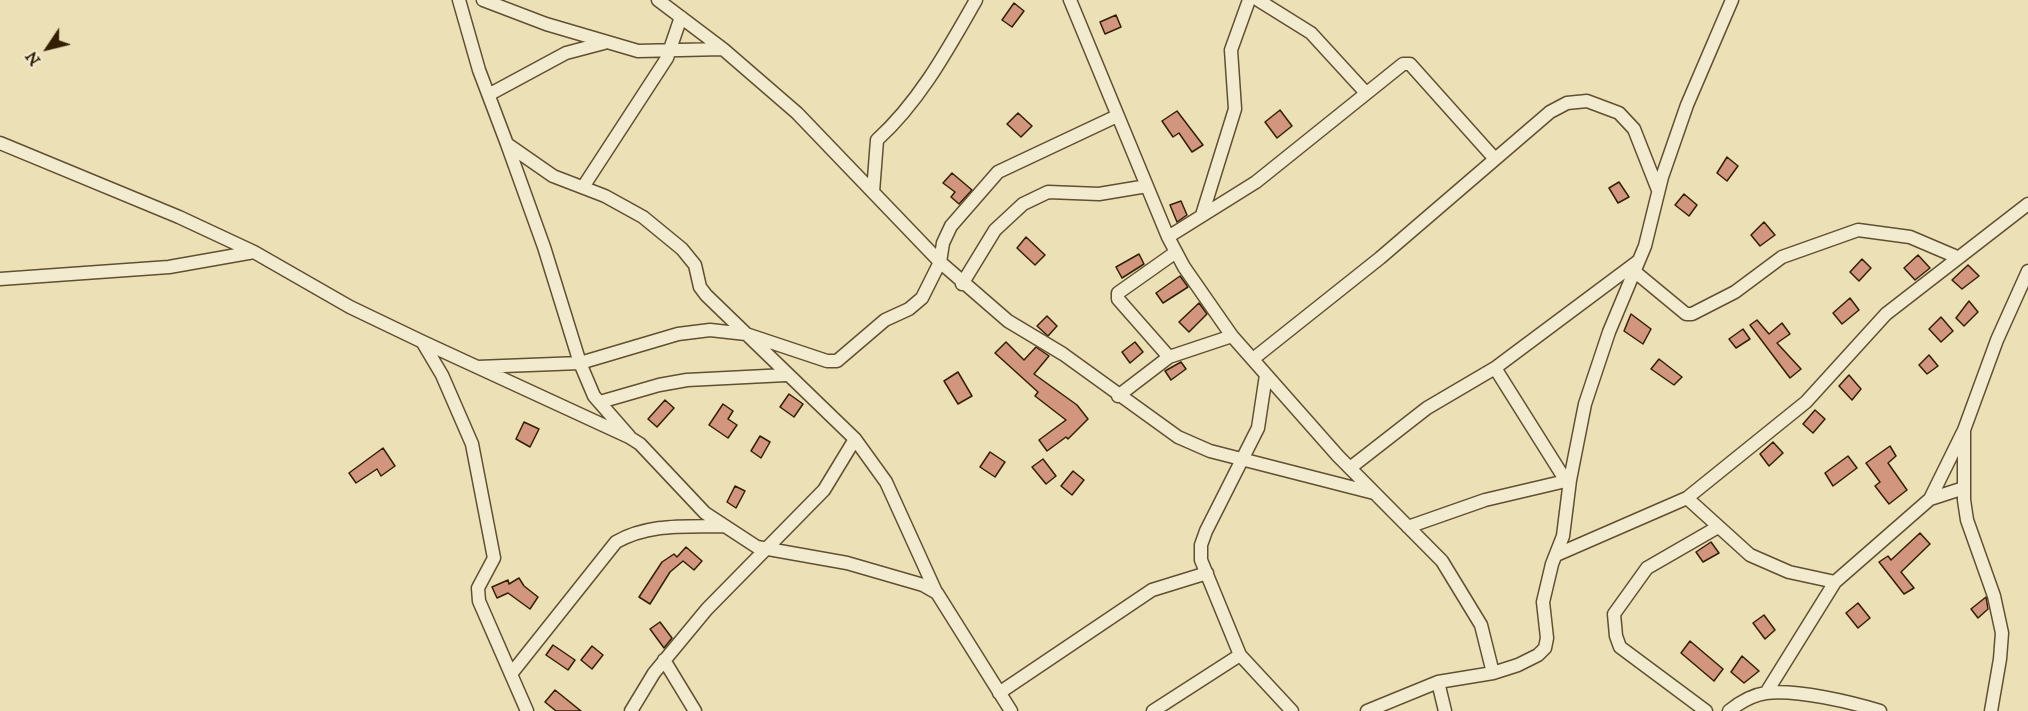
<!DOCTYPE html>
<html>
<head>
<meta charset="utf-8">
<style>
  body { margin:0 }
  #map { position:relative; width:2028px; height:711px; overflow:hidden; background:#ebe0b6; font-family:"IM FELL DW Pica",serif }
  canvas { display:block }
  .north { position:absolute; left:18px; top:18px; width:60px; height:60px; -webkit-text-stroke:4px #f2ebd0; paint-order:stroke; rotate:235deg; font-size:16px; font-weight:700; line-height:24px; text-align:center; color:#332004 }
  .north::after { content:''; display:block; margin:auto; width:21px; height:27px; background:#332004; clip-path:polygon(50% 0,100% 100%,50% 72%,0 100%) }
</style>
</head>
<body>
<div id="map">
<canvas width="2028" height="711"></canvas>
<div class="north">N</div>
</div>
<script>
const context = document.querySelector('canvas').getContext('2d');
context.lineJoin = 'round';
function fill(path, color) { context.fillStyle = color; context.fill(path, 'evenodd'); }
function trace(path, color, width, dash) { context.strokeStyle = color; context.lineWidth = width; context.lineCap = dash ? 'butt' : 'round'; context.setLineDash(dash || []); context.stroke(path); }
const building = new Path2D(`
  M1014,3L1024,11L1012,27L1002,20Z
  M1116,15L1121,27L1105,34L1100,22Z
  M1280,110L1292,126L1277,138L1265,122Z
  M1177,111L1203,145L1192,152L1179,133L1173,137L1162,121Z
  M1018,113L1032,126L1021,137L1007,124Z
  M1727,157L1738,166L1727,181L1717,173Z
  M952,173L972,190L959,204L951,197L955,192L943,183Z
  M1619,182L1629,197L1618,203L1609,188Z
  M1684,194L1697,205L1689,216L1675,205Z
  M1181,201L1187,215L1177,222L1170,205Z
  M1764,222L1775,235L1760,246L1751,235Z
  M1026,237L1045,255L1035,265L1017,248Z
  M1139,254L1144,264L1122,278L1116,267Z
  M1918,255L1930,268L1915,280L1904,268Z
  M1862,259L1871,268L1859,281L1850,272Z
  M1968,265L1979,276L1962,289L1952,280Z
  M1180,276L1188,287L1163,303L1156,293Z
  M1850,298L1859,310L1842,324L1833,313Z
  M1969,301L1978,312L1964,326L1956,318Z
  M1199,303L1207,314L1189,332L1179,322Z
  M1631,314L1651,329L1643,344L1624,331Z
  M1047,316L1057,326L1048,336L1037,326Z
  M1941,317L1953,331L1941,342L1929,329Z
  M1757,320L1769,334L1782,323L1790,334L1777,343L1801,369L1790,378L1750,325Z
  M1743,329L1750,339L1736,348L1729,339Z
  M1006,342L1024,360L1036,347L1049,356L1034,374L1077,405L1088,419L1068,439L1066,437L1047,451L1039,440L1066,420L1035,396L1038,392L995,353Z
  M1135,342L1143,352L1130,363L1122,352Z
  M1929,355L1938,366L1927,374L1919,365Z
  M1659,359L1682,377L1674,385L1651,369Z
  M1181,362L1186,369L1171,380L1165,371Z
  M958,372L972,396L958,404L944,381Z
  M1849,375L1861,389L1852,400L1839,386Z
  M789,394L803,404L794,417L780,407Z
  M665,400L674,408L657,427L648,419Z
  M723,404L733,411L728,419L737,425L728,438L709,425Z
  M1815,410L1825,419L1813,433L1803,424Z
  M524,422L539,429L530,447L516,439Z
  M760,436L770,442L761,458L751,451Z
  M1773,442L1783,453L1769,466L1760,454Z
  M1890,446L1896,456L1888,463L1907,490L1889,504L1875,486L1880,482L1866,463Z
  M383,448L395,466L381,476L377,469L356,483L349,473Z
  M990,452L1005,462L995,477L980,467Z
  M1848,456L1857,468L1833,486L1825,473Z
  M1043,459L1056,476L1046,484L1032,467Z
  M1073,471L1084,480L1072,495L1061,486Z
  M735,486L745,491L736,508L727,502Z
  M1920,533L1930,544L1901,572L1914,588L1904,594L1879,562L1888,556L1891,560Z
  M1711,542L1719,553L1703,562L1696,552Z
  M686,547L702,561L694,570L683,561L670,572L650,604L639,597L662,562L674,554L677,557Z
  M519,578L524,586L538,597L530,609L508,593L497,598L492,587L508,580L509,584Z
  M1986,597L1988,609L1978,618L1971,609Z
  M1858,603L1870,618L1858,628L1846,613Z
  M1764,615L1775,630L1765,639L1753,623Z
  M660,622L672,638L664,648L650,629Z
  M1690,641L1723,669L1714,681L1681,653Z
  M553,645L575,660L568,670L546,655Z
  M592,646L603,655L592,669L581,660Z
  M1742,656L1759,671L1744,683L1731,672Z
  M555,690L581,711H556L545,702Z`);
const street = new Path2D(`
  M459,0L479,70L507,144L553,176L605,196L643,217L682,249L695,265L700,287L706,295L855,439L886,482L936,592
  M483,0L546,24L638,51L723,49
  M658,0L723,49L797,113L940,262L1008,321L1063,354L1178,437L1210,451L1374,493
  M1070,0L1168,237L1184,267L1232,336L1338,456L1442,561L1481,625L1493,673
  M1258,0L1311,33L1366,93
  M490,94L566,53L604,43
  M0,143L179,217L254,252L350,307L423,342L629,437L640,444L705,513L757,547L847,563L923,585L937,593L1011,711
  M507,144L544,247L580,363L594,396L629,436
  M583,187L667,58L681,17
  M873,192L877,140C920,101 948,49 976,0
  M1202,215L1235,109L1231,50L1249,0
  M1168,237L1256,182L1403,64H1410L1495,159
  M1634,271L1686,314H1692L1735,292L1782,257L1858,230L1910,237L1957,257
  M0,279L169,267L254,252
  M962,284L995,230L1023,204L1048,192L1099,194L1147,186
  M423,343L442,375L472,444L494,558L478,588L479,601L527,711
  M1169,357L1118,299V293L1176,252
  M1253,359L1380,258L1550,112L1567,103L1587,101L1619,113L1634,129L1658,190
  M478,367L580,363L678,334L710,330L746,334L827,361H837L885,320L909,309L922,298L940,262L943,243L951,226L998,172L1117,116
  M1495,368L1566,481
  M1266,375L1258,428L1206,531L1201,545V560L1240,655L1292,711
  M1118,396L1169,357L1232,336
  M600,402L659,385L687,380L786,375
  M1350,468L1427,408L1495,368L1637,262
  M1687,498L1750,555L1789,572L1835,582
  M1930,499L1964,488
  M1408,527L1485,500L1570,480
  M1556,555L1687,498L1806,402L1886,314L2028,204
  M664,660L695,711
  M511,674L616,542C650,523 685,527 723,526
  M1438,682L1445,711
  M999,693L1152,590L1207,573
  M1766,693L1835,582L1930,499L1963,432
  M631,711L654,673L707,609L824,490L855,439
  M1153,711L1240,655
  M1367,711L1438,682L1493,673L1518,665L1538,655L1545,648L1547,638L1543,602L1552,564L1563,536L1570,480L1585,404L1609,332L1645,246L1662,177L1687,105L1732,0
  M1706,711L1620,647L1616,636L1614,614L1647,568L1718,527
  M1729,711C1739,703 1752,695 1766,693C1796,689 1851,702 1880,711
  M1991,711L2000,659L2002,633L1994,596L1967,520L1964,500V430L1997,340L2028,271`);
fill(building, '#d2967f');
trace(building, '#332004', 1.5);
trace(street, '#615030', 15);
trace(street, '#f2ebd0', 12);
</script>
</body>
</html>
